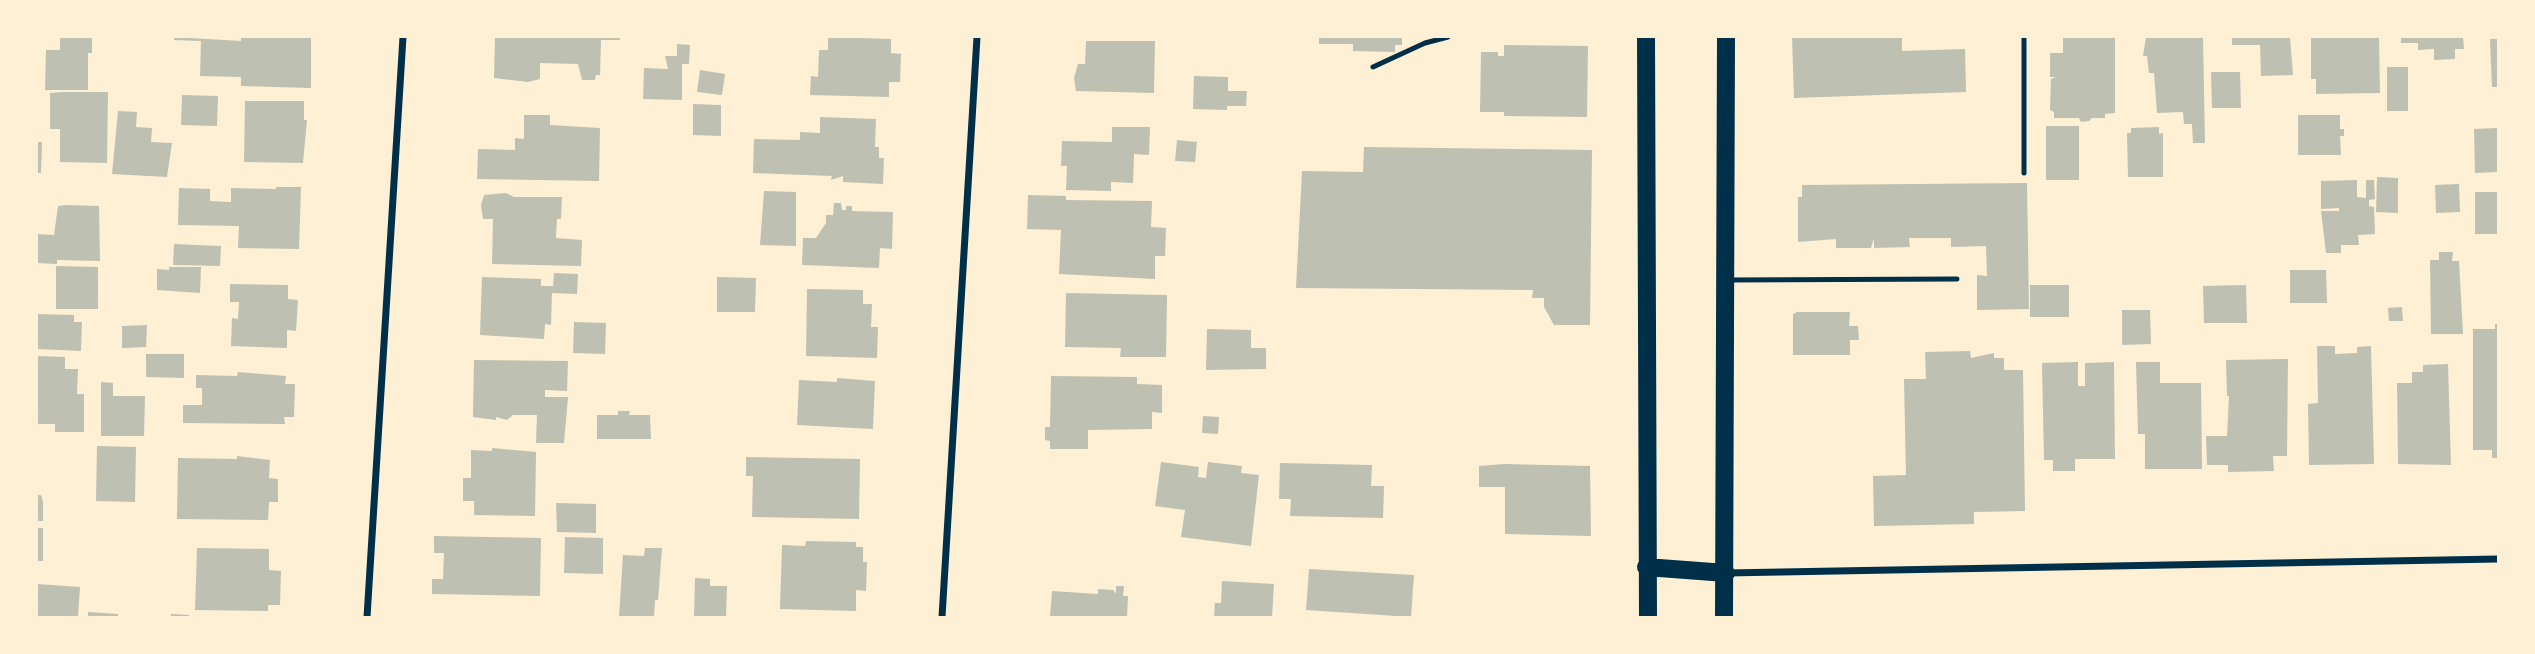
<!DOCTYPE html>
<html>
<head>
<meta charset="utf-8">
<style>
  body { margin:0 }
  #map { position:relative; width:2535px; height:654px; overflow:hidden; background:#fdf0d5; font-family:"Playfair Display",serif }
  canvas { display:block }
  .frame { position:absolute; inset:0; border:38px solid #fdf0d5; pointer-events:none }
</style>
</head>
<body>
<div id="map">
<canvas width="2535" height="654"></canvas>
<div class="frame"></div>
</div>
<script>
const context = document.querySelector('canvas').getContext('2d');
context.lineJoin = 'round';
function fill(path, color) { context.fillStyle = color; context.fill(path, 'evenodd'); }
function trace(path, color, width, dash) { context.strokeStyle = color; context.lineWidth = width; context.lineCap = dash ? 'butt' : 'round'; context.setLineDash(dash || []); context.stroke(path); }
const building = new Path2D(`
  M60,37H92V53H88V90H45L46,50H60Z
  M174,37L241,41V37H311V88L241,86V77L200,76L201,41L174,40Z
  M495,37H620V40H601L600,75H596L595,80H582L578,64L540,63V79L528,82L494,78Z
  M828,37L891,39V53L901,54L900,82H889V97L810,95L811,76L818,77L819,50H828Z
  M1319,37H1402V45H1395V52L1353,51V44H1319Z
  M1792,37H1902V51L1965,49L1966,92L1794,98Z
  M2063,37H2115V113L2105,114V118H2092L2089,121L2081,122L2079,118H2054V112L2050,110L2051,79L2056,77H2050V53H2063Z
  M2146,37H2203L2205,143H2193L2192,124H2184L2183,112L2157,113L2154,73H2149L2147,56H2143Z
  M2232,37H2290L2293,75L2261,76L2260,45H2232Z
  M2311,37H2379L2380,93L2316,94V79H2311Z
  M2401,37H2463L2464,49H2455V59L2434,60V49L2418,50V43H2401Z
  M2490,39H2498V87H2492Z
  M1086,41H1155L1154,93L1076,91L1074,78L1078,64H1085Z
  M677,44L690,45L689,64H682V100L643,99L644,68L668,69L665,56H677Z
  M1504,45L1588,46L1587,117L1504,116V112H1480L1481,52H1498V56H1504Z
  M2387,67H2408V111H2387Z
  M700,70L725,74L722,95L697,92Z
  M2211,72H2240L2241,108H2212Z
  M1194,76L1228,77V91H1247L1246,106H1227V110L1193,109Z
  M62,92H108L107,163L60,162V129H50V93Z
  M182,95L218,96L217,126L181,125Z
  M245,101H304V120H307L303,163L244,162Z
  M693,104L721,105V136L693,135Z
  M118,111L137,112L136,127L152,128L151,142L172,143L167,177L112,174Z
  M524,115H550V125L600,128L599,181L477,179L478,149L515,150V138L524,139Z
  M2298,115H2340V129H2344V136H2340L2341,155H2298Z
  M820,117L876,119L875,147H879V158H884L883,184L843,182V176L831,180L832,176L753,173L754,139L800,140V132L820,133Z
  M2046,126H2079V180H2046Z
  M1112,127H1150L1149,155L1134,154L1133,183L1111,182V191L1066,190L1067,166H1061L1062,141L1112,142Z
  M2159,127V134L2163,133V177H2128L2127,133H2131V128Z
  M2498,128V172L2475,173L2474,129Z
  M1177,140L1197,142L1195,162L1175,161Z
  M37,142H42L41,173H37Z
  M1364,147L1592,150L1590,325H1554L1544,307V298H1532L1533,290L1296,288L1302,171L1363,172Z
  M2377,177L2398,178V213L2376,212Z
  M2357,180V197L2366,198V180H2374L2375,199L2369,200V206L2374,207L2375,234L2358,235L2359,245H2341V253H2326L2321,211H2339V208L2321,209V181Z
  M2027,183L2029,309L1977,310V275L1987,276L1986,246L1951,247V238H1909L1910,247L1874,248V238L1871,248H1836V239L1798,242V197H1802V185Z
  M2459,184L2460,212L2436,213L2435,185Z
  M276,187H301L299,249L238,248L239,226L178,225L179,188L210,189V201L231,202V188L276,189Z
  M764,191L796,192V246L760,245Z
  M2475,192H2498V234H2475Z
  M506,193L514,197H562L561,219H557L556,238L582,240L581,266L492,264L493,219H483L481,205L484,195Z
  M1028,195L1066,196V200L1152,201L1151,227L1166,228L1165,256H1155V279L1059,274L1061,230L1027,229Z
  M834,203H841L842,210H846V206H852V211L893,212L892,249L880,248L879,268L802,265L803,238H816L826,223V215H833Z
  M67,205L99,206L100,261L57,260V264L37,263V234L54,235L58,206Z
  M174,244L221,246L220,266L173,265Z
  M2439,252H2453L2452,261H2459L2463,334H2431L2430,260H2439Z
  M56,266L98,267V309H56Z
  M169,267H201L200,293L157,290V269L169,270Z
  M2290,270H2326L2327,303H2290Z
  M554,273L578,274L577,294L552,293L551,325L545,324L544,339L480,335L482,277L541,279V286H553Z
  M717,277L756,278L755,312H717Z
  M230,284L288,285V299L298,300L296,331L287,330V348L231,346L232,318L238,319L239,302H230Z
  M2030,285H2069V317H2030Z
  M2246,285L2247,323H2204L2203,286Z
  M807,289L863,290V304H872L871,327H878L877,358L806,356Z
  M1066,293L1167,295L1166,357H1120L1121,348L1065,347Z
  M2402,307L2403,321H2389L2388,308Z
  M2122,310H2150L2151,344L2122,345Z
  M1797,312H1850L1849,326H1858L1859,340H1850V355H1793V314Z
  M37,314L74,315V322H82L81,351L37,349Z
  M574,322L606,323L605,354L573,353Z
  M2495,324H2498V458H2492V450H2473V329H2495Z
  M147,325L146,347L122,348V326Z
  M1207,329L1251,330V348H1266V369L1206,370Z
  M2317,346H2335V354L2357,353V347L2371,346L2374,464L2309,465L2308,404L2318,403Z
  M1970,351L1971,358L1994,353V358H2004V370H2023L2025,511L1974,512V524L1874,526L1873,476L1906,475L1904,379H1926L1925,352Z
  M146,354H184V378L146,377Z
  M37,356L65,357V369H78L77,394H84V432H55V424H37Z
  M2288,359L2287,456H2273L2274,471L2228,472V465H2207L2206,436H2227L2229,396H2227L2226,360Z
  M474,360L568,361L567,391L545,390V397H568L564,443H536L537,415H513L507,420L496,417V420L473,417Z
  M2078,362V386H2085V363L2114,362L2115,459H2075V471H2053V460H2044L2042,363Z
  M2136,362H2160V383H2201L2202,469H2145V434H2138Z
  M2448,364L2451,465L2398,464L2397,383H2412V372H2423V365Z
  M238,372L286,376L285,384H295L294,417H284L285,424L183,423V405H202V388H196V375L237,376Z
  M1051,376L1137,377V384L1162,385V413L1152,412V429L1088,430V449H1050V441L1045,440V427H1050Z
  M837,378L875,381L873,429L797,425L799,380L837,382Z
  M101,382L113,383V396H145L144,436H101Z
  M618,411H630L629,415H650L651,439H597V415H618Z
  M1203,416L1219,417L1218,434L1202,433Z
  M97,446L136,447L135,502L96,501Z
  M492,448L536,452L535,516L474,515V501H463V478H471V450L492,451Z
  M237,456L270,460L269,478L278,479V502H269L268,520L177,519L178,458L237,459Z
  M746,457L860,459L859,519L752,517L753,476H746Z
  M1161,462L1199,467L1198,477L1206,478L1208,462L1242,466L1241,473L1259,475L1251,546L1181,537L1185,510L1155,506Z
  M1280,463L1372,465L1371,486H1384L1383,518L1290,516L1291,499H1279Z
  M1504,464L1590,466L1591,536L1505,534V487H1479V466Z
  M37,495H41L43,502V521H37Z
  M556,503L596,504V533L557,532Z
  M37,528H43V561H37Z
  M434,536L541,538L540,596L432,594V579H443L444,553H434Z
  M565,537L603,538V574L564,573Z
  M806,541L856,542V547H863V562H867L866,591L856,590V611L780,609L782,545L805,546Z
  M197,548L269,549V570L281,571L280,605H268V611L195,610Z
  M645,548H662L658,600H655L654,617H619L623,555L644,556Z
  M1309,569L1414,575L1411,617L1306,610Z
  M695,578L710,579V586H727L726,617H694Z
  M1222,581L1274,584L1272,617H1214L1215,603H1221Z
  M37,584L80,587L78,617H37Z
  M1116,586H1124L1123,596H1128L1127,617H1050L1052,591L1098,594V589L1113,590L1116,594Z
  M88,612L118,614V617H88Z
  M171,614L189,615V617H171Z`);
const service = new Path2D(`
  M1373,67L1425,43L1448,37
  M2024,173V37
  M1729,280L1957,279`);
const minor = new Path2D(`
  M1726,573L2498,559
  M367,617L403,37
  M942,617L977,37`);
const primary = new Path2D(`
  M1646,37L1648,617
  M1646,567L1726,573
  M1724,617L1726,37`);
fill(building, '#bec0b2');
trace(service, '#003049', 5);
trace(minor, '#003049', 7);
trace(primary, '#003049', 18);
</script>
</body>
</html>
